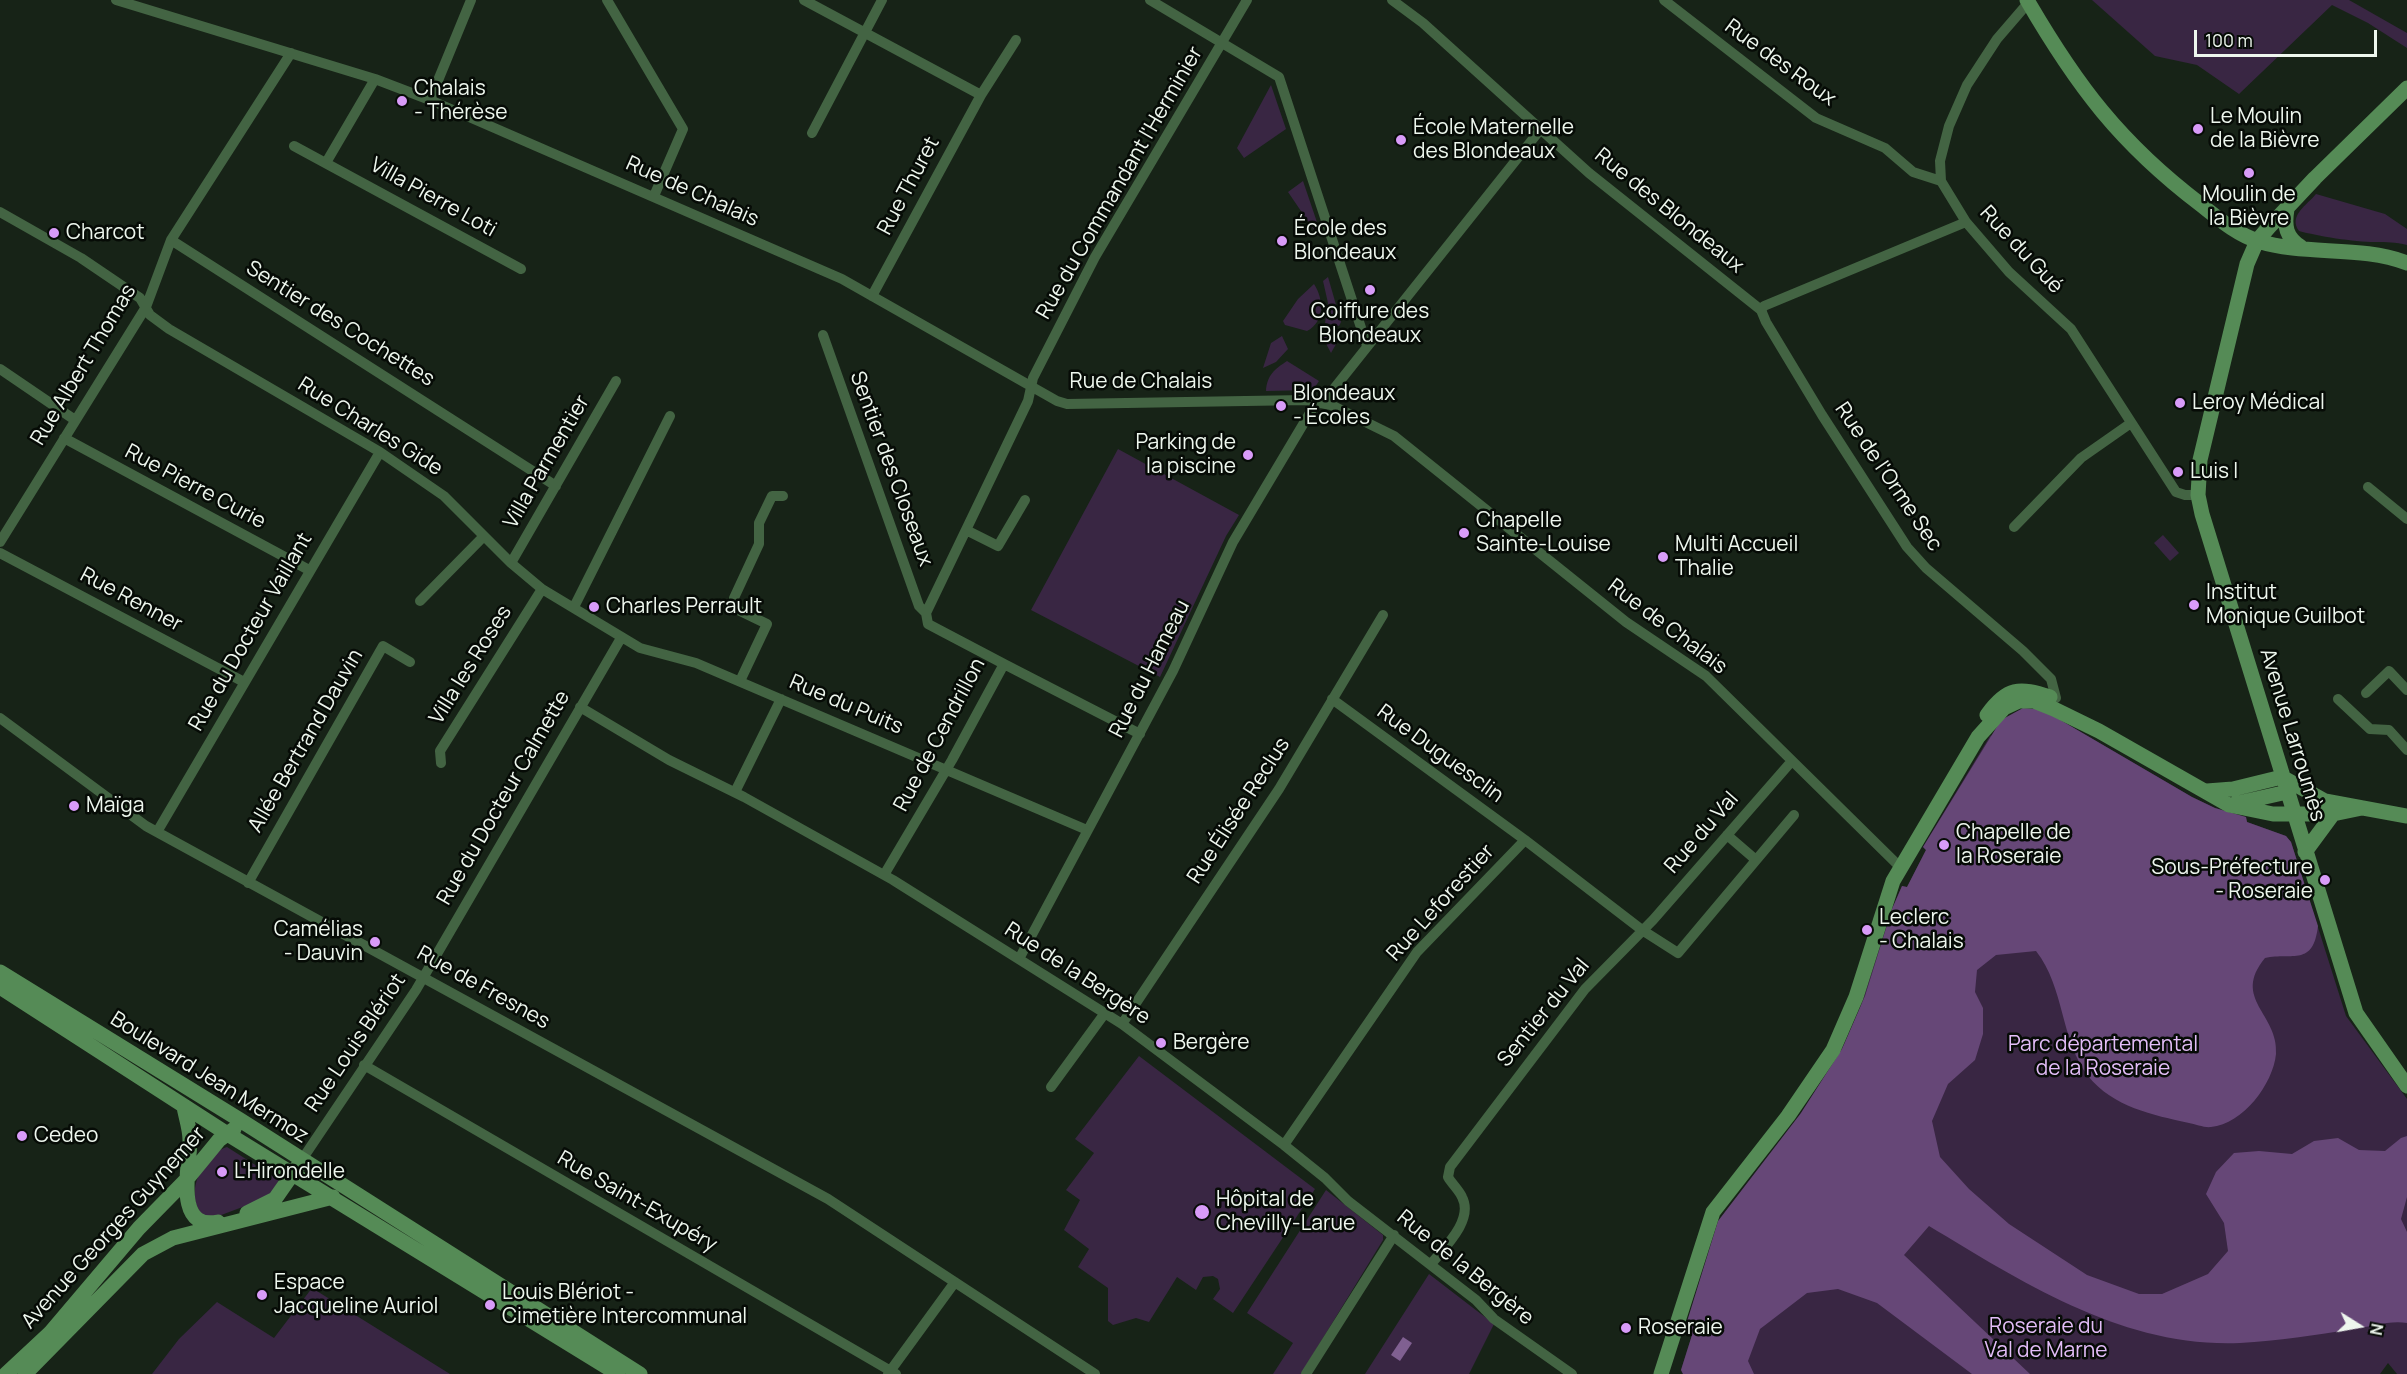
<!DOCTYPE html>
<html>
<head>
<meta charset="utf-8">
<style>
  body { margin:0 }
  #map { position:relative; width:2407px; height:1374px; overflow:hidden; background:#172317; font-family:Manrope,sans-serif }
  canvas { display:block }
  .north { position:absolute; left:2329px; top:1296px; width:60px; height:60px; -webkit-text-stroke:4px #060b06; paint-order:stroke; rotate:101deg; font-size:16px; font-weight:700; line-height:24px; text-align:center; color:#eef7ee }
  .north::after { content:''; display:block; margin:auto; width:21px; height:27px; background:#eef7ee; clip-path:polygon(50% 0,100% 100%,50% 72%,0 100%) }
  .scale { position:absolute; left:2194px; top:30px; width:183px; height:27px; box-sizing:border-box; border:3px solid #eef7ee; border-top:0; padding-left:8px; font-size:18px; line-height:21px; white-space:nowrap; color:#eef7ee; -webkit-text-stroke:4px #060b06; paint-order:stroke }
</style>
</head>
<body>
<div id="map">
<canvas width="2407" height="1374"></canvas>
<div class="north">N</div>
<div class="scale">100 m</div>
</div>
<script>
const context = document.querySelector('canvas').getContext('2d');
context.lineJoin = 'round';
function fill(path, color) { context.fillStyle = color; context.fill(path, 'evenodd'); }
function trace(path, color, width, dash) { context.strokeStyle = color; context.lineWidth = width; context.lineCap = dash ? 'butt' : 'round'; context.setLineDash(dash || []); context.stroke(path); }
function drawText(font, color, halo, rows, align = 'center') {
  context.font = font + ' Manrope,sans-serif'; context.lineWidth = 5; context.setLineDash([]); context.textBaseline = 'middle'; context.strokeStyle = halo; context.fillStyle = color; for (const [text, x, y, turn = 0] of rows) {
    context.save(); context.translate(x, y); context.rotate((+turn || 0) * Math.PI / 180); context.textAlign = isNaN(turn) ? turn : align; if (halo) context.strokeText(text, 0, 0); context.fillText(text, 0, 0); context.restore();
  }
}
const green = new Path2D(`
  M2092,0H2349L2407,33V48L2368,23L2332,5L2239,94L2197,65L2155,56Z
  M1271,85L1286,129L1244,158L1237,148Z
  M1303,181L1321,234L1318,236L1288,192Z
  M2316,194L2385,214L2407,229V245C2395,242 2387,242 2375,242C2354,242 2317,236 2299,231C2288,216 2307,205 2316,194Z
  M1328,277L1341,322L1339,326L1325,323L1328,303L1323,281Z
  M1314,284C1324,299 1325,322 1307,331L1285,325L1283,321L1298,299Z
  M1329,331L1340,337L1331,353L1321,334Z
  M1282,336L1288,349L1276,362L1263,368L1271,343Z
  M1287,361L1319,381L1313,390L1266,391C1267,375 1275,369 1287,361Z
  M1118,449L1239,515L1226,536L1160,677L1031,610Z
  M2163,535L2179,553L2170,561L2154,543Z
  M2050,714L2192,797L2215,808L2246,817L2247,822L2286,836L2291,842L2346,1016L2407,1099V1374H2397L2388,1363L2380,1374H1683L1681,1370L1692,1335L1685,1328L1801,1113L1842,1049L1856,1021L1892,909L1902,886L1907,887L1926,850L1923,847L1990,736Z
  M1139,1056L1315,1189L1233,1313L1213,1299L1220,1289L1218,1279L1213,1276L1203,1277L1196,1290L1177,1277L1149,1322L1136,1318L1113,1325L1108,1321V1288L1078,1267L1089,1249L1064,1230L1080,1200L1066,1190L1094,1153L1075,1139Z
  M227,1147L279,1180L269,1197L216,1217L204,1216C182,1196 203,1154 227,1147Z
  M1326,1190L1383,1235V1240L1301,1374H1273L1293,1343L1247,1313Z
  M1429,1274L1494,1324L1469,1374H1365Z
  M312,1288L450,1374H152L179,1339L217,1302L274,1338Z`);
const forest = new Path2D(`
  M2023,708L2036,709L2050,714L2192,797L2215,808L2246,817L2247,822L2286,836L2291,842L2318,926C2313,967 2293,952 2265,958C2231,999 2279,1014 2276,1054C2273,1084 2243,1124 2211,1127C2205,1128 2195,1124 2189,1123C2153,1115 2113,1107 2088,1076C2060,1039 2065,988 2036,951L1996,955L1977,970L1975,992L1983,1008V1034L1975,1060L1948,1084L1932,1121L1940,1157L1969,1189L2009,1224L2087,1275L2139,1294H2162L2208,1274L2228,1251L2224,1223L2206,1194L2216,1172L2234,1153L2259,1151L2292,1154L2314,1141L2338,1138L2359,1150L2385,1151L2401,1138L2407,1136V1197L2401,1219L2407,1232V1323C2390,1320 2370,1327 2353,1329C2316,1335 2278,1341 2240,1343C2124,1348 2024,1283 1929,1226L1904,1255L2030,1374H1972L1877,1303L1838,1289L1807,1293L1760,1329L1748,1361L1754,1374H1683L1681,1370L1692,1335L1685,1328L1718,1221L1801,1113L1842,1049L1865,996L1892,909L1902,886L1907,887L1926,850L1923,847L2001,720Z`);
const water = new Path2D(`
  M1403,1337L1412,1343L1400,1361L1391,1355Z`);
const street = new Path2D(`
  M116,0L375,79L430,100L842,279L1057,401L1067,404L1305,400L1331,405L1394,436L1626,622L1706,676L1901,868
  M607,0L683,129L654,196
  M804,0L981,95
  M1150,0L1279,77L1367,346
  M1392,0L1423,23L1589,173L1761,310
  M1664,0L1816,118L1885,148L1913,172L1941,181
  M2028,3L1997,39L1967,85L1949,126L1940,161L1941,181L1966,222L2009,272L2071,329L2176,492L2185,495H2198
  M430,100L471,0
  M812,133L882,0
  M294,146L521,269
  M327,161L375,79
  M0,212L81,258L140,298L150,315L169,329L380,452L444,496L511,563L542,589L640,648L696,663L1087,830
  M171,240L556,486
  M872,296L981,95L1016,40
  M1761,310L1766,322L1822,415L1907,547L1926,568L2023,651L2051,679L2056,698
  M1761,310L1764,306L1966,222
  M823,335L919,606L926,613
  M0,369L75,420
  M64,438L309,570
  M2368,487L2407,519
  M2014,527L2081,458L2131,423
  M966,530L998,546L1025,500
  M0,542L146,307L171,240L291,53
  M0,553L244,682
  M511,563L616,381
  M420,601L484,536
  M574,607L670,416
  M1004,664L1140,734
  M740,681L767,624L736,609L734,598L759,544V523L772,496H783
  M2366,693L2389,671L2407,690
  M1332,699L1525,840
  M2338,699L2370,729L2389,730L2407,750
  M580,707L669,760L744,797L893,880L1122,1024L1284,1145L1325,1178L1348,1201L1476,1300L1494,1319L1572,1374
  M0,718L146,826L828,1199L1095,1374
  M441,763L440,751L542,589
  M735,792L781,699
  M157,832L380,452
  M1727,835L1756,860
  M884,875L952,760L1004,664L928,624L926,613L1028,401L1033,378L1095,257L1247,0
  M248,883L383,646L410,662
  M1019,959L1173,671L1233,542L1314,406L1328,396L1540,130
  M1122,1024L1279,789L1383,615
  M364,1065L896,1374
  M1051,1087L1105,1013
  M1284,1145L1417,952L1525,840L1642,930L1678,953L1794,815
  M301,1161L416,990L621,638
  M1431,1264C1445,1247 1474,1220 1462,1197C1459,1190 1452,1184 1448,1177L1450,1167L1585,989L1653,920L1791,762
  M888,1374L955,1282
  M1306,1374L1394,1235`);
const secondary = new Path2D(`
  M2027,0C2077,86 2120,143 2200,204C2218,218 2236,234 2258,241C2305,256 2360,245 2407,263
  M2407,88L2315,178L2269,227L2257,241L2247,264L2200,460L2198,495L2202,514L2356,1013L2407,1086
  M2287,209C2284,227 2286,237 2301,247
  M1987,715C2007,687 2019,687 2050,697
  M2282,777L2325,801L2407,816
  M2207,791L2233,789L2282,777
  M2234,804L2287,792
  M2305,852L2333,814
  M0,972L240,1120L640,1374
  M0,987L226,1133L618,1374
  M184,1107C186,1118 190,1129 190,1140C190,1165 173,1231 218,1222
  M247,1213L275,1199L298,1166
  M6,1374L50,1333L139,1228L187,1179L219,1140L234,1129
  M25,1374L143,1254L173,1238L333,1197
  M1661,1374L1713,1212L1788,1116L1833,1050L1856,997L1893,881L1978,737L2004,708L2019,701H2034L2054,709L2099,731L2229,805L2273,814H2333L2362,808`);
const markers = [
  [402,101,6,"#d89bf8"],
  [2198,129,6,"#d89bf8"],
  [1401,140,6,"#d89bf8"],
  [2249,173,6,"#d89bf8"],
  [54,233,6,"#d89bf8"],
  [1282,241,6,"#d89bf8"],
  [1370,290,6,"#d89bf8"],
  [2180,403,6,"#d89bf8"],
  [1281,406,6,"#d89bf8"],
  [1248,455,6,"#d89bf8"],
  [2178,472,6,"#d89bf8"],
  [1464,533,6,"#d89bf8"],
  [1663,557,6,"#d89bf8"],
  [2194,605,6,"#d89bf8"],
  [594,607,6,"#d89bf8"],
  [74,806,6,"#d89bf8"],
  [1944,845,6,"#d89bf8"],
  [2325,880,6,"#d89bf8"],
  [1867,930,6,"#d89bf8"],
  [375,942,6,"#d89bf8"],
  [1161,1043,6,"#d89bf8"],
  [22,1136,6,"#d89bf8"],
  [222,1172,6,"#d89bf8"],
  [1202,1212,8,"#d89bf8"],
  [262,1295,6,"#d89bf8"],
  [490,1305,6,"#d89bf8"],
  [1626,1328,6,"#d89bf8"]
];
const streetNames = [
  ["Rue des Roux",1780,63,36],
  ["Rue du Commandant l'Herminier",1120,183,-60],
  ["Rue Thuret",909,186,-62],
  ["Rue de Chalais",692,192,24],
  ["Villa Pierre Loti",433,198,29],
  ["Rue des Blondeaux",1669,211,39],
  ["Rue du Gué",2021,250,47],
  ["Sentier des Cochettes",340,324,32],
  ["Rue Albert Thomas",84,365,-59],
  ["Rue de Chalais",1141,382],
  ["Rue Charles Gide",370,427,32],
  ["Villa Parmentier",547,462,-60],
  ["Sentier des Closeaux",891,469,70],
  ["Rue de l'Orme Sec",1888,477,56],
  ["Rue Pierre Curie",195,487,28],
  ["Rue Renner",131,600,28],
  ["Rue de Chalais",1667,627,37],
  ["Rue du Docteur Vaillant",251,632,-60],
  ["Villa les Roses",471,665,-58],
  ["Rue du Hameau",1150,669,-63],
  ["Rue du Puits",846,705,23],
  ["Rue de Cendrillon",940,735,-62],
  ["Avenue Larroumès",2292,735,73],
  ["Allée Bertrand Dauvin",306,741,-60],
  ["Rue Duguesclin",1440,754,36],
  ["Rue du Docteur Calmette",504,798,-60],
  ["Rue Élisée Reclus",1239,811,-57],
  ["Rue du Val",1702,833,-49],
  ["Rue Leforestier",1441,903,-48],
  ["Rue de la Bergère",1077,974,33],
  ["Rue de Fresnes",483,988,29],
  ["Sentier du Val",1544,1013,-51],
  ["Rue Louis Blériot",356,1043,-56],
  ["Boulevard Jean Mermoz",209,1078,32],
  ["Rue Saint-Exupéry",637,1202,30],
  ["Avenue Georges Guynemer",114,1228,-48],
  ["Rue de la Bergère",1465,1268,39]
];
const poiNames = [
  ["Chalais",414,89],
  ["- Thérèse",414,113],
  ["Le Moulin",2210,117],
  ["de la Bièvre",2210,141],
  ["École Maternelle",1413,128],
  ["des Blondeaux",1413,152],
  ["Moulin de",2249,195,"center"],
  ["la Bièvre",2249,219,"center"],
  ["École des",1294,229],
  ["Blondeaux",1294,253],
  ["Charcot",66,233],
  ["Coiffure des",1370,312,"center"],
  ["Blondeaux",1370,336,"center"],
  ["Blondeaux",1293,394],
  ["- Écoles",1293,418],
  ["Leroy Médical",2192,403],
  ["Parking de",1236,443,"right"],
  ["la piscine",1236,467,"right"],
  ["Luis I",2190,472],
  ["Chapelle",1476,521],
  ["Sainte-Louise",1476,545],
  ["Multi Accueil",1675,545],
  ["Thalie",1675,569],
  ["Institut",2206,593],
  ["Monique Guilbot",2206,617],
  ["Charles Perrault",606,607],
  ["Maïga",86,806],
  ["Chapelle de",1956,833],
  ["la Roseraie",1956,857],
  ["Sous-Préfecture",2313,868,"right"],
  ["- Roseraie",2313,892,"right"],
  ["Leclerc",1879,918],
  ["- Chalais",1879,942],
  ["Camélias",363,930,"right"],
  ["- Dauvin",363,954,"right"],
  ["Bergère",1173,1043],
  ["Cedeo",34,1136],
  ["L'Hirondelle",234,1172],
  ["Hôpital de",1216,1200],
  ["Chevilly-Larue",1216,1224],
  ["Espace",274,1283],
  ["Jacqueline Auriol",274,1307],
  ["Louis Blériot -",502,1293],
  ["Cimetière Intercommunal",502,1317],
  ["Roseraie",1638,1328]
];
const parkNames = [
  ["Parc départemental",2103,1045],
  ["de la Roseraie",2103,1069],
  ["Roseraie du",2046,1327],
  ["Val de Marne",2046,1351]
];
fill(green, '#392643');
fill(forest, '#664777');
fill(water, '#806091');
trace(street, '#436443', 10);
trace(secondary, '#558b56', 15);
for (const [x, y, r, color] of markers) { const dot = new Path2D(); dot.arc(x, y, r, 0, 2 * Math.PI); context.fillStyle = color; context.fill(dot); trace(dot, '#060b06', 2); }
drawText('21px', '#eef7ee', '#060b06', streetNames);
drawText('21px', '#eef7ee', '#060b06', poiNames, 'left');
drawText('21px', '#e3bdf8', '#060b06', parkNames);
</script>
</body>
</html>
